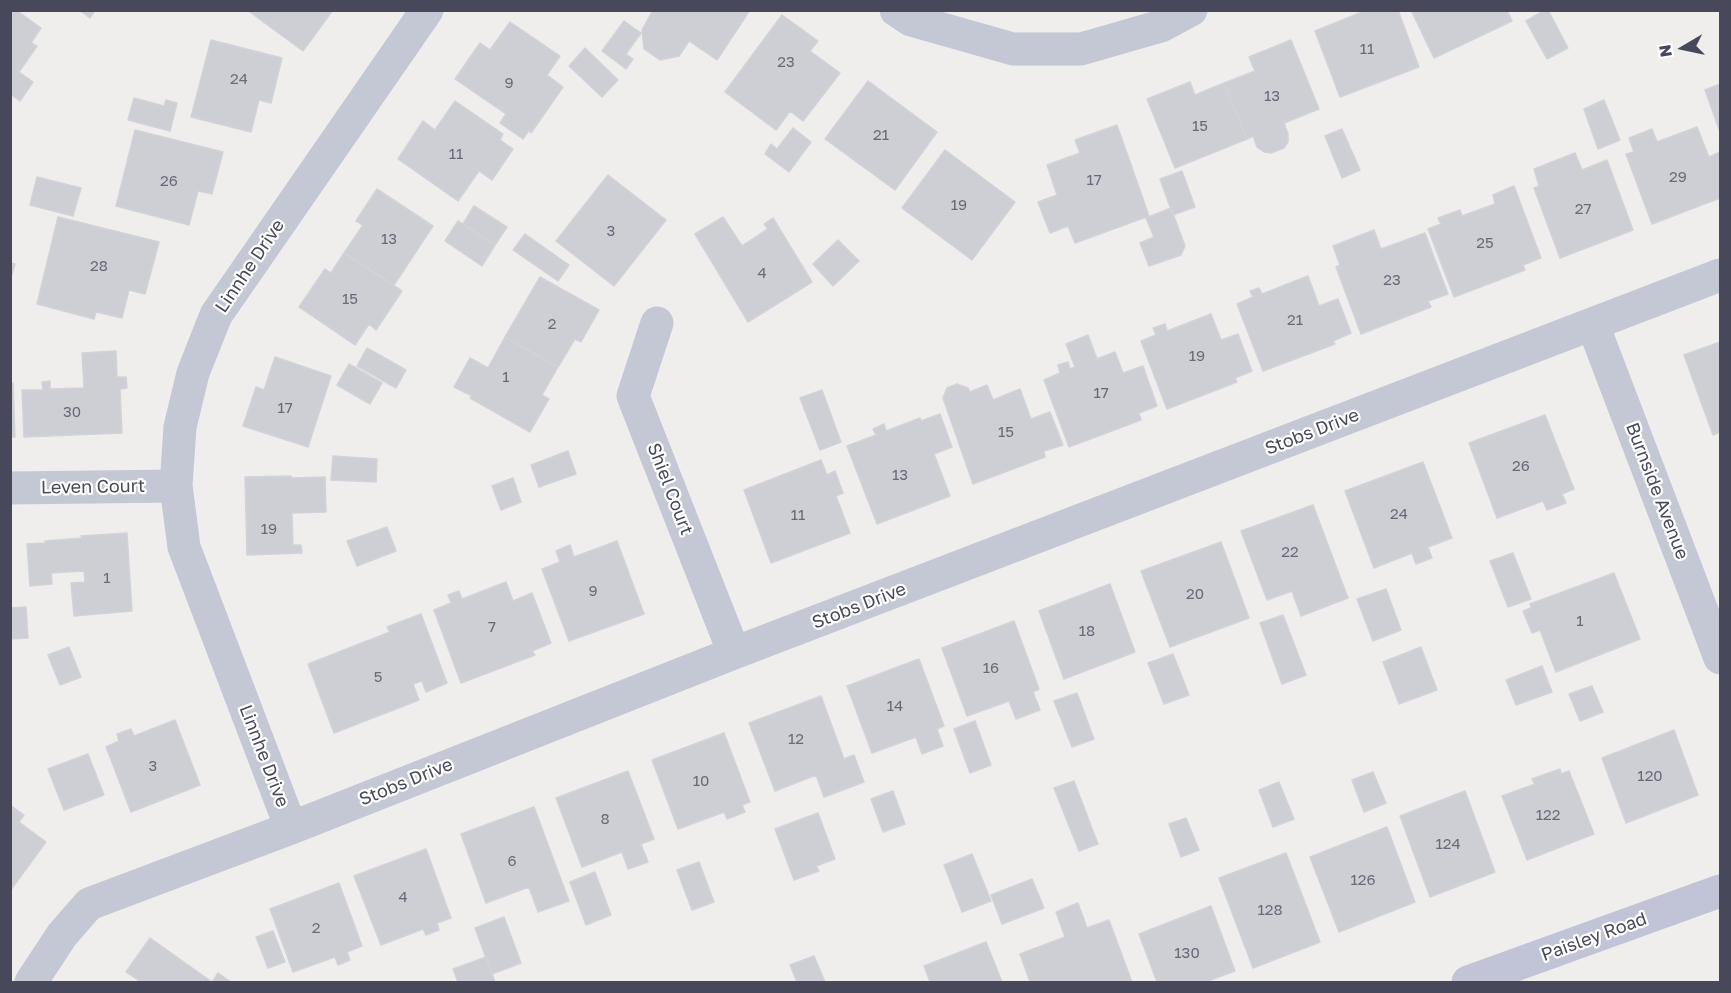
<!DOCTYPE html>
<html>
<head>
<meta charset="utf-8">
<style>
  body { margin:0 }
  #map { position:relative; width:1731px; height:993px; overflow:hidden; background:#f0eeed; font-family:"Golos Text",sans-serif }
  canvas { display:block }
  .frame { position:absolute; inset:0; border:12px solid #47495a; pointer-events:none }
  .north { position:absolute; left:1653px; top:18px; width:60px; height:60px; -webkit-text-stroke:4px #fff; paint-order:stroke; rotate:261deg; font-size:16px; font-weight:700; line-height:24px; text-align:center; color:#47495a }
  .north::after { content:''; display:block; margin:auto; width:21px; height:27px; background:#47495a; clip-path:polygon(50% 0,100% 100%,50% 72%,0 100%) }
</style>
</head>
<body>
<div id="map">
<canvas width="1731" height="993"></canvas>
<div class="frame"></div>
<div class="north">N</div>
</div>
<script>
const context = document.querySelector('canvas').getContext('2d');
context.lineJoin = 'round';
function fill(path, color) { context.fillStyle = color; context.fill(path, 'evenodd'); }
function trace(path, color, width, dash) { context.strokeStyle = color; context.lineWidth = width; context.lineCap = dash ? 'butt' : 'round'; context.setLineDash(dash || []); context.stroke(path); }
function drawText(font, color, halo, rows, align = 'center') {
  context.font = font + ' "Golos Text",sans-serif'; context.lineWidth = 4.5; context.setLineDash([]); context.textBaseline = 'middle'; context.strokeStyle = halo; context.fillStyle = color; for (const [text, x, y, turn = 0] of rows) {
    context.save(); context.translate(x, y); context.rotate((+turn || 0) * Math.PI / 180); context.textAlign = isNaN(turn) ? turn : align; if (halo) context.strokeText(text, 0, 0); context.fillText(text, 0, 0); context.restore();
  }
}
const building = new Path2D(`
  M10,10H16L41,28L31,43L37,46L19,72L33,82L20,101L10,94Z
  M79,10H95L90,18Z
  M247,10H333L303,51Z
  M653,10H750L717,60L689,41L679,56L660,60L644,49L642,30Z
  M1367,10H1398L1419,67L1340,97L1315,31Z
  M1411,10H1507L1512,21L1434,58Z
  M1545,10H1548L1568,48L1547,59L1526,21Z
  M782,15L818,41L810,51L840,73L803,121L790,111L776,130L725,92Z
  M624,21L641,33L626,54L633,59L626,69L602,51Z
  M510,22L560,56L547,75L563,87L531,133L529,130L523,139L500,123L506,114L455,79L480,43L490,50Z
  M211,40L282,58L271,103L259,100L251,132L191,117Z
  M1291,40L1319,109L1284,123L1288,134V142L1284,148L1271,153L1264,152L1257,147L1253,136L1247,139L1224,83L1255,71L1249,57Z
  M585,48L618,80L602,97L569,66Z
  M868,81L937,132L895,190L825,139Z
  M1190,82L1195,95L1224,83L1247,139L1175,168L1147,99Z
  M1720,84V132L1705,90Z
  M134,98L164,106L166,100L177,103L170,131L128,120Z
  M1604,100L1620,140L1598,149L1584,109Z
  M455,101L503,134L500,140L513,149L492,180L479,171L458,201L398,159L423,121L435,130Z
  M1117,125L1149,216L1075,243L1068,226L1050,233L1038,202L1057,195L1047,165L1080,153L1075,140Z
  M1697,127L1709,157L1720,152V198L1652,224L1626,154L1634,152L1629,138L1652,129L1657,142Z
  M793,128L811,142L789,172L765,154L771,144L777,149Z
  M1342,129L1360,170L1342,178L1325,136Z
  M135,130L223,152L212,194L198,191L189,225L116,206Z
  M945,150L1015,202L972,260L902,208Z
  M1575,153L1582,170L1607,160L1633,230L1560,258L1534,188L1539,186L1534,169Z
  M1182,171L1195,207L1173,215L1160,179Z
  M608,175L666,220L614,286L556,241Z
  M37,177L81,188L73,216L30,205Z
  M1514,186L1541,258L1523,265L1525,270L1454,297L1428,229L1441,224L1438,218L1460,210L1462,216L1495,204L1493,195Z
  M377,189L433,226L394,285L344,253L363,225L356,221Z
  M474,206L507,227L495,245L463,224Z
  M1171,208L1185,246L1181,255L1149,266L1140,243L1154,237L1146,218Z
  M58,217L159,242L145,294L129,290L122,318L96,312L94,319L37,304Z
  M723,217L742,246L768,229L764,224L773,218L812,282L748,322L695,234Z
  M458,221L495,245L482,266L445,241Z
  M1374,230L1381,249L1425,233L1448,294L1428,301L1431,307L1361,334L1336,267L1340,265L1333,246Z
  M525,234L569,265L558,281L513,250Z
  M838,240L859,261L833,286L813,264Z
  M344,253L402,291L376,330L369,324L355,345L299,307L325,269L331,273Z
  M10,263L15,264L10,281Z
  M1308,276L1319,306L1338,299L1351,333L1333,341L1335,344L1263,371L1237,304L1253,297L1250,291L1259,288L1262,294Z
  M540,277L599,310L581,342L575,339L558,367L505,337Z
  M1211,314L1221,340L1238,334L1252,371L1235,378L1237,382L1167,409L1141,341L1156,335L1153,328L1165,324L1167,331Z
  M1088,335L1097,359L1115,352L1123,373L1143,366L1157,406L1139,413L1141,420L1069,447L1044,380L1060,373L1058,365L1068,362L1070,369L1075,367L1066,344Z
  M505,337L558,367L542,395L549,399L530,432L470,398L472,396L454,387L470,358L488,368Z
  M1720,342V432L1713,435L1684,355Z
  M367,348L406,370L396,388L357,366Z
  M116,351L117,377H126L127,388L120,389L122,433L24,437L22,390H43L42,382L50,381V389L84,388L82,353Z
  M275,357L331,376L308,447L243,426L256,387L264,390Z
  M349,364L382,383L370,404L337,385Z
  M10,383H13L15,437H10Z
  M957,384L968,388L970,392L987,385L993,400L1020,389L1031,419L1050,412L1063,445L1044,451L1045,457L973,484L943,398L947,388Z
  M822,390L841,442L820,450L800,398Z
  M940,414L952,447L934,454L950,496L877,524L847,446L876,435L873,429L884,424L886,431L920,418L921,421Z
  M1545,415L1574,489L1562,494L1566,503L1547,510L1543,501L1497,518L1469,443Z
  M568,451L576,474L539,487L531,465Z
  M333,456L377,459L376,482L331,480Z
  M821,460L827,475L835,471L843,493L836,496L850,533L771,563L744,490Z
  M1423,462L1452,538L1428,547L1432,558L1416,564L1412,553L1374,568L1345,491Z
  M291,476V478L325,477L326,512L292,513L293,545H301L302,553L247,555L245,477Z
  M513,478L521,502L501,510L492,486Z
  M1313,505L1348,598L1301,616L1292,591L1267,600L1241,531Z
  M387,527L396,551L357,566L347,541Z
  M127,533L132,611L74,616L71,583L85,582L84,571L51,573L52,584L30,586L27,544L45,543V541L82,538L81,536Z
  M617,541L644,614L569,641L542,569L560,562L556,551L570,545L574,557Z
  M1221,542L1249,618L1170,647L1141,571Z
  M1513,553L1531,599L1508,607L1490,561Z
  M1614,573L1640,639L1556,672L1540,630L1532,633L1523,611L1531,608L1530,604Z
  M506,582L513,601L532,593L551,643L532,651L535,655L461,683L434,610L451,603L448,595L459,591L462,599Z
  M1110,584L1135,652L1064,679L1039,611Z
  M1386,589L1401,630L1373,641L1357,599Z
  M26,607L28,638L10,639V608Z
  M421,614L447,683L426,692L422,681L413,684L419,700L334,733L308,664L390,632L387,627Z
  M1283,615L1306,675L1282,684L1260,623Z
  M1014,621L1039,689L1033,692L1040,710L1016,719L1009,701L967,716L942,648Z
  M69,647L81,677L60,685L48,655Z
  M1421,647L1437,690L1399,704L1383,662Z
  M1173,654L1189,695L1164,704L1148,663Z
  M919,659L944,726L937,729L943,746L922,754L916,737L872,753L847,686Z
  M1542,666L1552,692L1516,705L1506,680Z
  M1592,686L1603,712L1580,721L1569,694Z
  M1077,693L1094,739L1072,747L1054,701Z
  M821,696L844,759L854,755L864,782L824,797L816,775L775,791L749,723Z
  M175,720L200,785L131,812L106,747L119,741L117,734L131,729L134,736Z
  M975,721L991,765L970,773L954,729Z
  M1674,730L1698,795L1626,823L1602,758Z
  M724,733L750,802L742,805L745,812L727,819L724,812L678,829L652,760Z
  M88,754L104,795L64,810L48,769Z
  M1560,769L1561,774L1569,771L1594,834L1527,860L1502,796L1535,784L1532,779Z
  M628,771L654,839L641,844L648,862L628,869L622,852L582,867L556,798Z
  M1373,772L1386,803L1364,812L1352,780Z
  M1074,781L1098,844L1079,851L1054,788Z
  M1279,782L1294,819L1273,827L1259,790Z
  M893,791L905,824L883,832L871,799Z
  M1465,791L1495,872L1430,897L1400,816Z
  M10,805L24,815L19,822L46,842L10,891Z
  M534,807L569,901L538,912L529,887L486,903L461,834Z
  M818,813L835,859L816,866L819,871L794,880L775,829Z
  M1186,818L1199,850L1181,857L1169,824Z
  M1387,827L1415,902L1339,932L1310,857Z
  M426,849L451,918L437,923L439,930L426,935L423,929L381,945L354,876Z
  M1286,853L1320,942L1253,968L1219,878Z
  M972,854L991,901L962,912L944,865Z
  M699,862L714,902L692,910L677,870Z
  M595,872L611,915L586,925L570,882Z
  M1032,879L1044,908L1002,924L991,895Z
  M339,883L362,946L347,952L350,960L338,965L335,957L293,972L270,909Z
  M1078,903L1087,928L1109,920L1132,982H1030L1020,954L1065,937L1056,912Z
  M1211,906L1235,971L1205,982H1157L1139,934Z
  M504,917L521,963L492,974L475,928Z
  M273,931L285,962L268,968L256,937Z
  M150,938L212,982L218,973L231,982H141L126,972Z
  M986,942L1002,982H930L924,966Z
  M814,956L825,982H797L790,965Z
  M486,957L495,982H458L453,969Z`);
const minor = new Path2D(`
  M896,10L911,20L1013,49H1081L1161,26L1191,10
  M657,323L633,396L734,653
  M1593,325L1720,658
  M10,488L176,486
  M291,828L184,547L176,486L180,427L193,373L216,315L427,10
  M31,982L62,935L89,904L291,828L734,653L1720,275`);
const secondary = new Path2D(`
  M1468,982L1720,891`);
const numberNames = [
  ["11",1367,49],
  ["23",786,62],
  ["24",239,79],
  ["9",509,83],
  ["13",1272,96],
  ["15",1200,126],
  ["21",881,135],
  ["11",456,154],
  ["29",1678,177],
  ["17",1094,180],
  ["26",169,181],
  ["19",959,205],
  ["27",1583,209],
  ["3",611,231],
  ["13",389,239],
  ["25",1485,243],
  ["28",99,266],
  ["4",762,273],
  ["23",1392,280],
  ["15",350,299],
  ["21",1295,320],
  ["2",552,324],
  ["19",1197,356],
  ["1",506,377],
  ["17",1101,393],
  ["17",285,408],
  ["30",72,412],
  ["15",1006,432],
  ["26",1521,466],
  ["13",900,475],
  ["24",1399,514],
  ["11",798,515],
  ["19",269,529],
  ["22",1290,552],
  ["1",107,578],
  ["9",593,591],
  ["20",1195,594],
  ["1",1580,621],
  ["7",492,627],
  ["18",1087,631],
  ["16",991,668],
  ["5",378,677],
  ["14",895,706],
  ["12",796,739],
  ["3",153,766],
  ["120",1650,776],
  ["10",701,781],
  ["122",1548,815],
  ["8",605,819],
  ["124",1448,844],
  ["6",512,861],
  ["126",1363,880],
  ["4",403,897],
  ["128",1270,910],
  ["2",316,928],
  ["130",1187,953]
];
const streetNames = [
  ["Linnhe Drive",250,266,-56],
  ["Stobs Drive",1312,432,-21],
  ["Leven Court",93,487,-1],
  ["Shiel Court",670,489,69],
  ["Burnside Avenue",1657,491,69],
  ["Stobs Drive",859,606,-21],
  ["Linnhe Drive",264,756,69],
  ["Stobs Drive",406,782,-22],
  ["Paisley Road",1594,937,-20]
];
fill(building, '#ceced5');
trace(building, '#d2d2d9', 1.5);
trace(minor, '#c4c7d4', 33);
trace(secondary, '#c1c3d6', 33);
drawText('15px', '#696a79', null, numberNames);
drawText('18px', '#47495a', '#fff', streetNames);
</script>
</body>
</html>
